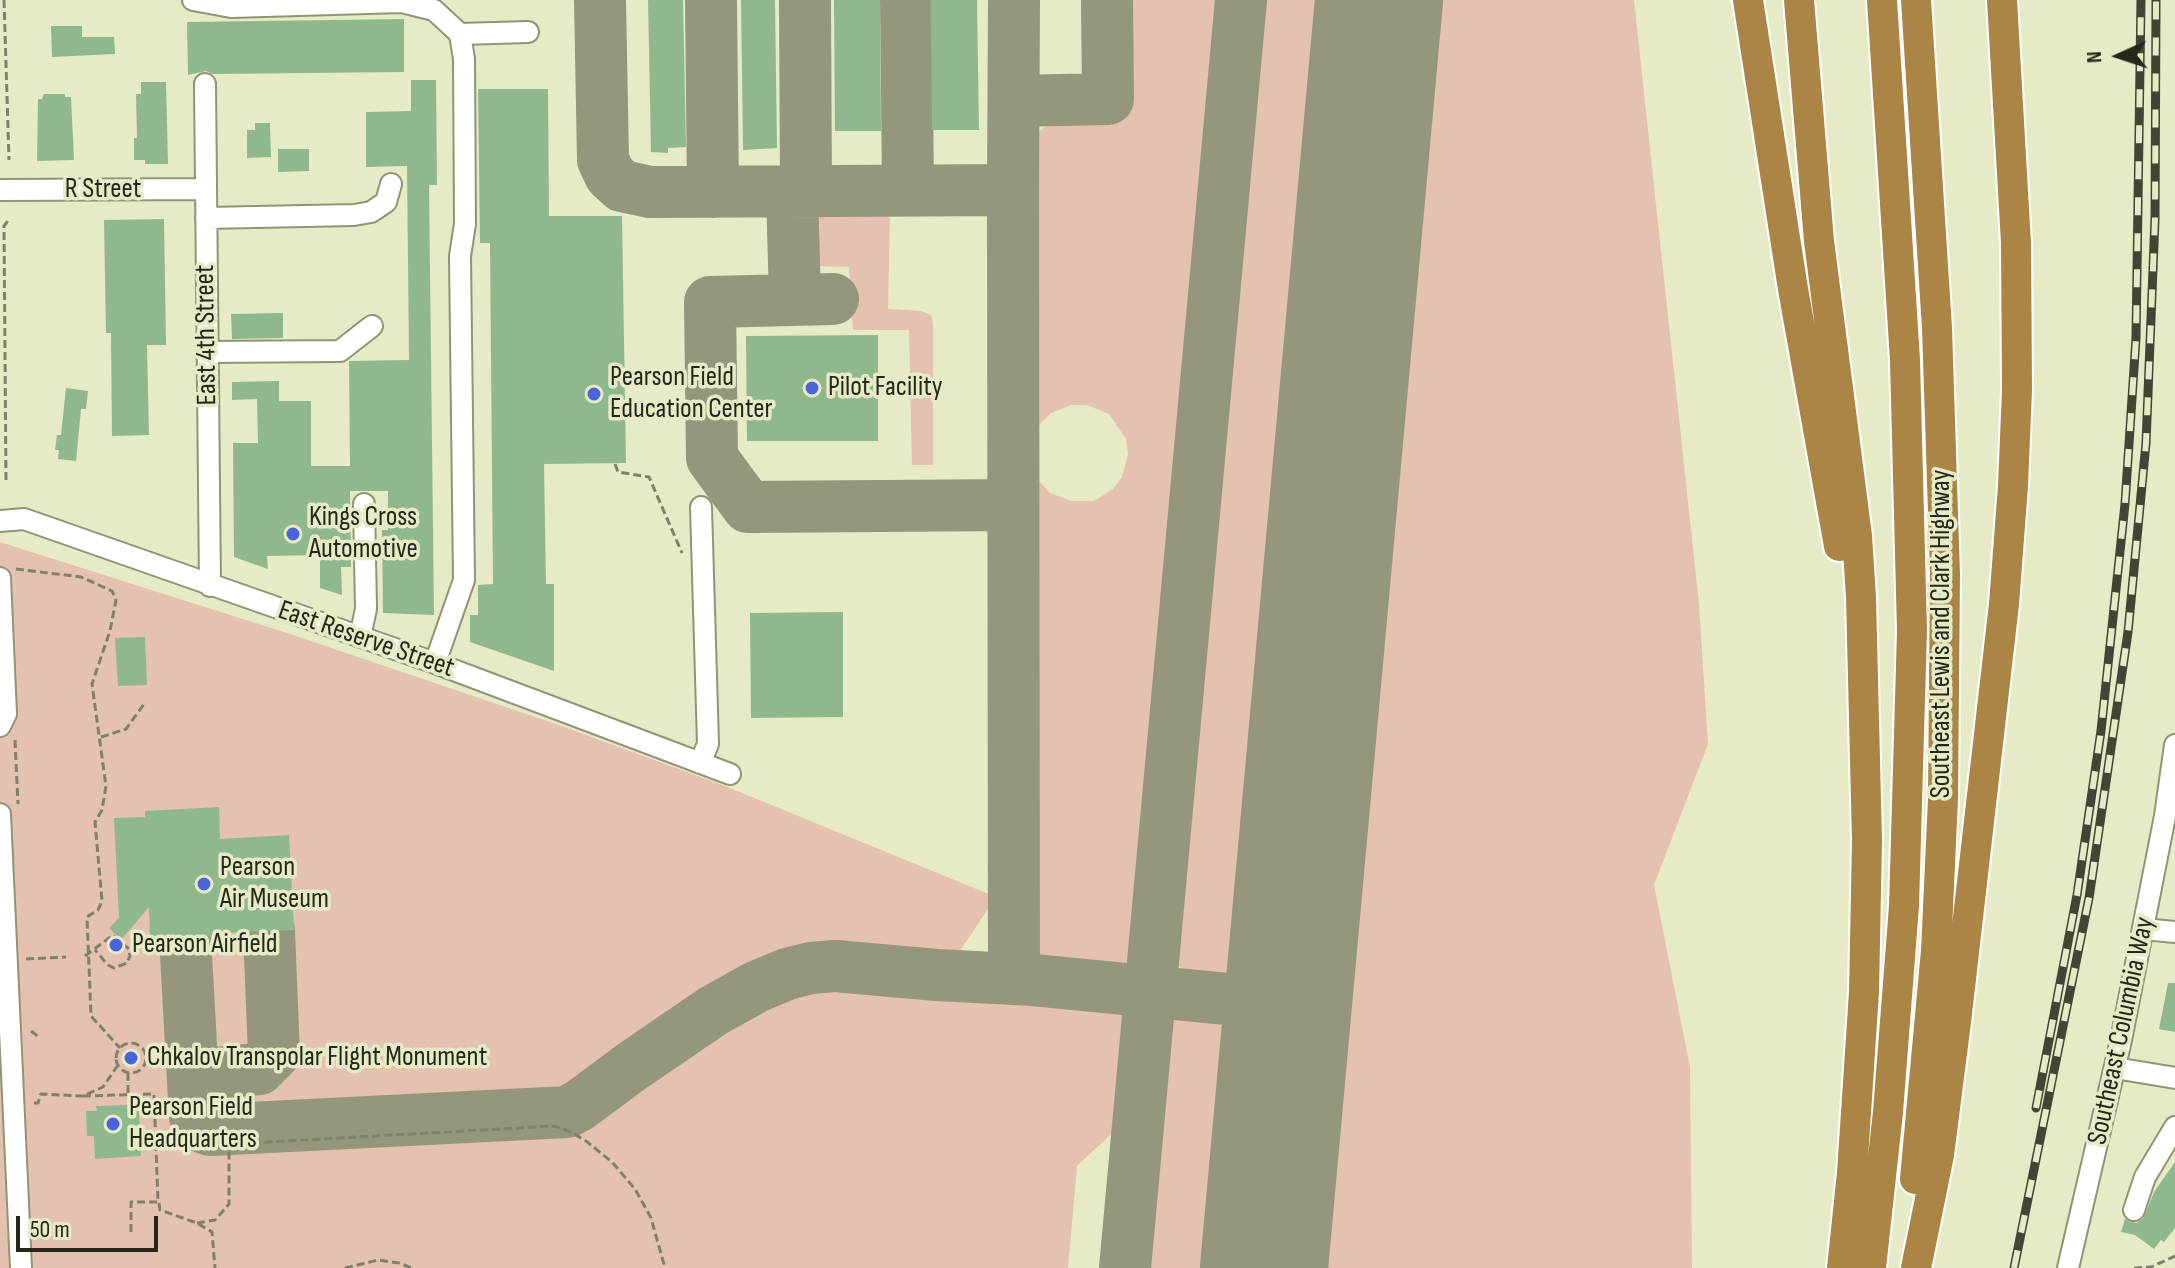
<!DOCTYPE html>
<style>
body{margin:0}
#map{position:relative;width:2175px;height:1268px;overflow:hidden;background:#e7eac6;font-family:"Sofia Sans Condensed",sans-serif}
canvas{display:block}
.north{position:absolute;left:2079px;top:16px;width:80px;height:80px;-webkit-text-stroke:6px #e7eac6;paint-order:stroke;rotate:267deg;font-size:22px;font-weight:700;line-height:32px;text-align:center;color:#262719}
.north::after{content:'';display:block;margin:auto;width:28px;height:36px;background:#262719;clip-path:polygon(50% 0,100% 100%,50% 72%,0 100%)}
.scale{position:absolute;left:16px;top:1216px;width:142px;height:36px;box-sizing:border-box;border:4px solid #262719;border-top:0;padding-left:10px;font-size:24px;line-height:28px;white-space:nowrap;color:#262719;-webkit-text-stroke:6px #e7eac6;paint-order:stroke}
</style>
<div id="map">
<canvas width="2175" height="1268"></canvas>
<div class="north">N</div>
<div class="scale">50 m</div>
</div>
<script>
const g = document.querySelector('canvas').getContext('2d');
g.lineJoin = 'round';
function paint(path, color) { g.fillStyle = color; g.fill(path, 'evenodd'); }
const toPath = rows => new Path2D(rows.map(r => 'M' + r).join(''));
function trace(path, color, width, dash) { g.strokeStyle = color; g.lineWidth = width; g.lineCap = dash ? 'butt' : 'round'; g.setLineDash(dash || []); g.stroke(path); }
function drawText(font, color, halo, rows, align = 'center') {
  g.font = font + ' "Sofia Sans Condensed",sans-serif'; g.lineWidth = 7; g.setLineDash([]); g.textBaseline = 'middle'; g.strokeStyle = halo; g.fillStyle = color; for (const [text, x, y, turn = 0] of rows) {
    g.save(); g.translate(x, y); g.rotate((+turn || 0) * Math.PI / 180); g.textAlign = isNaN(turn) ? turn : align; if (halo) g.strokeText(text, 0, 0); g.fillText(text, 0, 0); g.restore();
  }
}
paint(toPath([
 [1123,0,1227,0,1140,957,1132,971,1117,976,1044,969,1029,961,1025,945,1028,168,1034,140,1039,132,1052,121,1075,115,1123,115],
 [1071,405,1087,405,1109,414,1126,439,1128,454,1122,477,1113,489,1094,501,1071,501,1050,493,1039,481,1033,468,1034,437,1040,424,1051,413],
 [1254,0,1354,0,1267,953,1243,974,1231,980,1208,983,1192,978,1175,963,1169,933],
 [1407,0,1634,0,1699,604,1708,744,1654,885,1690,1067,1692,1268,1290,1268],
 [820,210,890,210,888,309,921,311,931,315,933,324,933,465,912,465,909,330,853,330,849,267,817,266,808,260,805,250,805,223,811,214],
 [0,542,290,634,559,725,725,786,996,897,934,990,1132,1010,1134,1016,1125,1121,1077,1166,1068,1268,0,1268],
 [1202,1007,1215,1009,1228,1019,1242,1034,1257,1058,1238,1268,1138,1268,1161,1035,1176,1015,1189,1008]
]), '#e5c1b0');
trace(toPath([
 [600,0,603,160,610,175,622,186,650,192,1013,190,1014,0],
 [711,0,713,192],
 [805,0,806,191],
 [906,0,908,190],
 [1014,101,1108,99,1107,0],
 [1013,190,1014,979],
 [792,191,795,300],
 [833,299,710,302,712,458,748,507,1013,505],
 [185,937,195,1117,202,1127,210,1130,567,1112,580,1105,631,1067,713,1011,756,987,787,974,811,968,835,966,937,975,1033,980,1288,1005],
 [194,1101,196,1092,207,1078,217,1073,259,1069,274,1054,269,931],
 [1125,1268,1241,0]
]), '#95977c', 52);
trace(toPath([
 [1264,1268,1379,0]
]), '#95977c', 128);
paint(toPath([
 [648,0,683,0,686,147,668,148,668,153,651,152],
 [741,0,775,0,777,148,743,150],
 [834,0,880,0,881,131,835,131],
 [931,0,977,0,979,130,932,130],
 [404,19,404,72,213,74,206,71,188,75,187,22],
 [51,26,82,26,82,37,114,37,115,54,52,57],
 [411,80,436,80,437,185,429,185,434,615,383,613,382,530,388,530,388,491,350,491,351,567,341,567,342,595,320,588,320,555,267,556,268,569,234,557,233,443,258,443,257,399,232,400,232,382,279,381,279,401,311,401,311,466,350,466,349,361,409,360,407,166,366,167,366,112,411,111],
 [141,82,166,82,168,164,145,164,145,160,134,160,134,138,137,138,136,94,141,94],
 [478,89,548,89,549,216,622,216,626,463,544,464,546,584,554,584,554,671,470,642,470,615,478,615,478,585,493,584,490,243,480,243],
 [44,94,65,94,65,97,71,97,74,160,37,161,38,99,42,99],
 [255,123,270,123,271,157,247,158,247,130,255,130],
 [278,149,309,149,309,171,278,172],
 [164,219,166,345,147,345,149,435,112,436,111,333,106,333,104,220],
 [283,313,283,338,232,339,231,314],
 [878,335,878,441,747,441,746,336],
 [66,388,88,391,86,409,81,409,76,461,58,459,59,450,55,450,57,435,61,435],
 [843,612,843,717,751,718,750,613],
 [145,637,147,685,118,686,115,638],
 [219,807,220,839,289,835,294,930,224,933,224,936,150,938,149,907,121,940,109,928,119,918,114,818,145,817,145,811],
 [2168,983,2175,983,2175,1032,2159,1029],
 [128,1105,128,1110,139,1109,141,1156,95,1159,94,1136,87,1136,86,1111,97,1111,96,1106],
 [2175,1162,2175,1228,2164,1242,2161,1240,2154,1249,2135,1235,2121,1232,2125,1219,2136,1223,2143,1219,2154,1192]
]), '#90b88d');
const minor = toPath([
 [193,0,231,7,402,2,434,10,460,34,464,59,465,224,460,256,464,580,435,663],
 [460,34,528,32],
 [205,84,210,586],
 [0,190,206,189],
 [206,218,354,215,371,212,386,202,391,184],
 [208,352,340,351,372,326],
 [0,521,24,519,435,663,730,774],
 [0,578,6,714,0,726],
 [360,637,366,609,364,504],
 [700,763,708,744,701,507],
 [0,814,21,1268],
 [2144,929,2175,932],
 [2115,1068,2175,1078],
 [2134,1210,2145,1177,2175,1127],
 [2068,1268,2121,1040,2165,816,2175,745]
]);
const highway = toPath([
 [1748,0,1793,289,1839,546],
 [1799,0,1819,241,1857,536,1861,597,1867,841,1864,992,1852,1173,1842,1268],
 [1915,1179,1936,951,1943,799,1945,574,1937,328,1916,0],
 [1871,1268,1888,1112,1904,906,1912,631,1905,360,1882,0],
 [1916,1268,1939,1155,1956,1022,2004,604,2013,486,2017,390,2016,243,2002,0]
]);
trace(minor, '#929473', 24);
trace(highway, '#fff', 34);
trace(toPath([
 [4,0,9,160],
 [615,464,618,472,649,477,682,553],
 [6,480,4,226,10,218],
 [16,569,81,577,112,591,116,600,110,631,92,684,106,786,102,810,95,822,102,901,98,910,87,917,91,1016,120,1048],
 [101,737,126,729,144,704],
 [15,740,18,804],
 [85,956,113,935,129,949,130,956,127,963,114,968,108,965,95,950],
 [26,959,66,957],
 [31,1031,40,1038],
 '116 1058a15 15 0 1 1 30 0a15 15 0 1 1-30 0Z',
 [128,1073,128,1093],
 [83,1096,154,1094,158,1202,131,1202,131,1232],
 [34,1103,38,1103,41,1094,83,1096,103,1087,118,1065],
 [159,1203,160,1210,197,1223,212,1232,215,1268],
 [197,1223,215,1220,229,1204,229,1151,233,1144,554,1126,571,1132,586,1141,612,1162,635,1189,651,1218,665,1268],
 [345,1268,378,1260,399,1263,412,1268],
 [2134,1268,2151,1267,2175,1256]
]), '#7f8169', 3, [8, 4]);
trace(minor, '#fff', 20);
trace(highway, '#ab8545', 30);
const rail = toPath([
 [2036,1108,2077,895,2101,731,2125,504,2136,338,2141,0],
 [2014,1268,2089,898,2128,632,2146,443,2155,219,2156,0]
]);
trace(rail, '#434433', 9);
trace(rail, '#e7eac6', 6, [18]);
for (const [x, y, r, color] of [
 [812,388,8,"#4a65da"],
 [594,394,8,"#4a65da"],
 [293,534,8,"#4a65da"],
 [204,884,8,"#4a65da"],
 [116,945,8,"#4a65da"],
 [131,1058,8,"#4a65da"],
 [113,1124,8,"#4a65da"]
]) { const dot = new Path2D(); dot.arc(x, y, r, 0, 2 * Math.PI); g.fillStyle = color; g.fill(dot); trace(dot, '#e7eac6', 3); }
drawText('28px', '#262719', '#e7eac6', [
 ["R Street",103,190],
 ["East 4th Street",207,335,-91],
 ["Southeast Lewis and Clark Highway",1942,634,-90],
 ["East Reserve Street",366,640,19],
 ["Southeast Columbia Way",2122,1031,-78]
]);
drawText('28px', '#262719', '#e7eac6', [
 ["Pearson Field",610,378],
 ["Education Center",610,410],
 ["Pilot Facility",828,388],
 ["Kings Cross",309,518],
 ["Automotive",309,550],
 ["Pearson",220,868],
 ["Air Museum",220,900],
 ["Pearson Airfield",132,945],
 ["Chkalov Transpolar Flight Monument",147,1058],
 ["Pearson Field",129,1108],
 ["Headquarters",129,1140]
], 'left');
</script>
